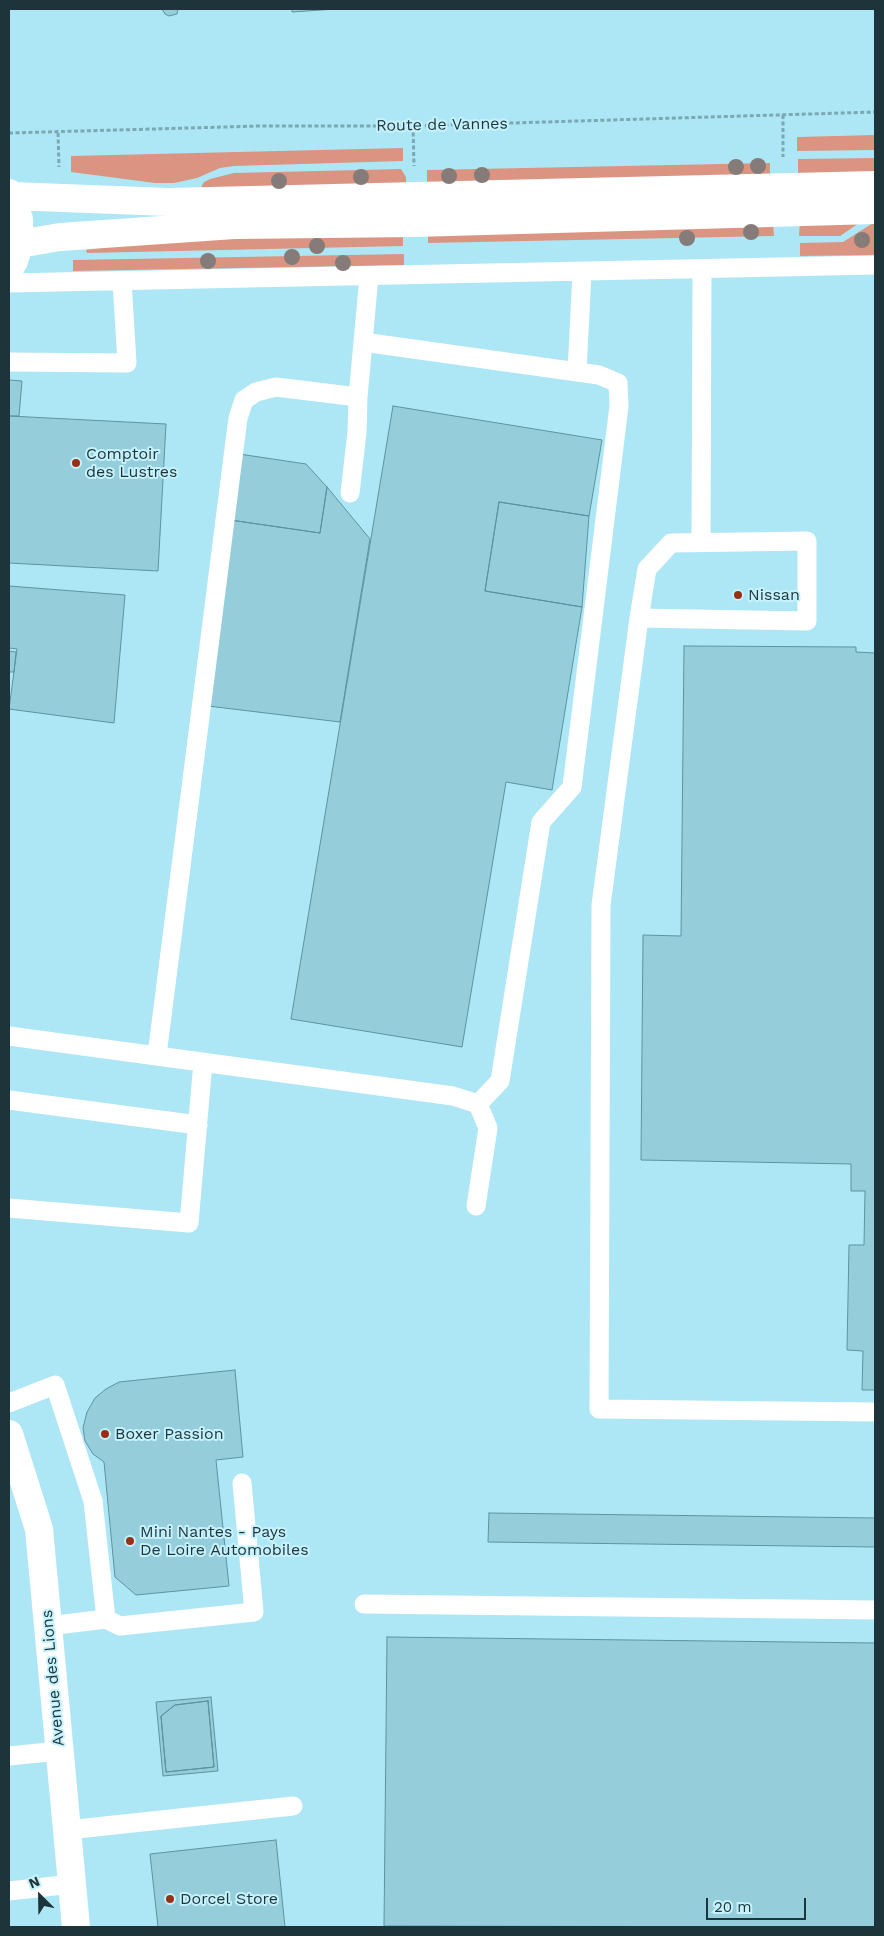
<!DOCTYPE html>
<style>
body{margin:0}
#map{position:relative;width:884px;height:1936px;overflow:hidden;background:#ade7f5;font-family:"Work Sans",sans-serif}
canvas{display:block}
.frame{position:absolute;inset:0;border:10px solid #1d343a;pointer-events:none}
.north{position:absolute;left:15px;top:1871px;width:50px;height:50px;-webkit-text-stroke:4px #c5f2fd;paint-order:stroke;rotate:337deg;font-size:14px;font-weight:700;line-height:20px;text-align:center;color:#1d343a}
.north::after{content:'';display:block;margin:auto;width:18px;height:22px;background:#1d343a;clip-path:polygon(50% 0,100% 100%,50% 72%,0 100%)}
.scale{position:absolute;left:706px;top:1898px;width:100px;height:22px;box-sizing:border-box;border:2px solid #1d343a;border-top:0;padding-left:6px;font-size:15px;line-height:18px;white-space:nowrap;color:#1d343a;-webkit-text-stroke:4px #c5f2fd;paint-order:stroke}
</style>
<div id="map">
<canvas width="884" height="1936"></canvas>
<div class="frame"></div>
<div class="north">N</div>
<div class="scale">20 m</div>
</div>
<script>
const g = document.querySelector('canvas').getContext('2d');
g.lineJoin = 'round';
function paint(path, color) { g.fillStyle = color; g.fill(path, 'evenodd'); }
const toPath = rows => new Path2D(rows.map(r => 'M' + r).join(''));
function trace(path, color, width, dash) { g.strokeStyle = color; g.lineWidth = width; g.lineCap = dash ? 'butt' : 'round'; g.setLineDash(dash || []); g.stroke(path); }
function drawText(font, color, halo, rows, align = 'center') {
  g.font = font + ' "Work Sans",sans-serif'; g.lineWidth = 4; g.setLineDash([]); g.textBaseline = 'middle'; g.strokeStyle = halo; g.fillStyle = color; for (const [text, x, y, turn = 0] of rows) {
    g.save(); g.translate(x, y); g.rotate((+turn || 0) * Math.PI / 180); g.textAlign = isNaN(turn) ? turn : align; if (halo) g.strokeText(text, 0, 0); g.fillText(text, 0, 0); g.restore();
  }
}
paint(toPath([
 [875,135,875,150,797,151,797,137],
 [403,148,403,161,234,166,220,168,197,178,174,183,155,183,71,172,71,156],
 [875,158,875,175,798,177,798,159],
 [770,163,770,177,427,184,427,170],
 [401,169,406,177,406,187,200,189,204,182,210,179,234,173],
 [868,217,840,236,799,236,800,220],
 [773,221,774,236,428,243,428,231],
 [873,223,875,223,875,255,800,256,800,243,843,242],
 [403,232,403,246,87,253,86,250,155,239],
 [404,254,404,265,73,271,73,260]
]), '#dc9482');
const building = toPath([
 [162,9,178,9,177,14,169,16,165,14,162,9],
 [292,9,336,9,292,12,292,9],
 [9,380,22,381,19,416,9,416,9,380],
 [393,406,602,440,589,516,499,502,485,591,582,607,552,790,506,782,462,1047,291,1019,393,406],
 [9,416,166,424,158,571,9,563,9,416],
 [239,454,306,464,327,487,320,533,230,520,239,454],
 [327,487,370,539,340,722,208,706,230,520,320,533,327,487],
 [499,502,589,516,582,607,485,591,499,502],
 [9,586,125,595,114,723,9,709,17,649,9,648,9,586],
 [684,646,856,647,856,652,875,653,875,1390,862,1390,863,1351,847,1350,849,1245,864,1245,865,1191,851,1191,851,1164,641,1160,643,935,681,936,684,646],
 [9,651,16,652,14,672,9,672,9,651],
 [235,1370,243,1457,216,1460,229,1586,136,1595,115,1577,104,1462,93,1454,85,1441,83,1428,87,1412,95,1398,106,1389,119,1382,235,1370],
 [489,1513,875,1518,875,1547,488,1542,489,1513],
 [387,1637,875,1643,875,1927,384,1926,387,1637],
 [211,1697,218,1771,163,1776,156,1702,211,1697],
 [208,1701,214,1767,166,1772,161,1716,175,1705,208,1701],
 [208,1701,214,1767,166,1772,161,1716,175,1705,208,1701],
 [276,1840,285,1927,158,1927,150,1854,276,1840]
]);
paint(building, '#95cddb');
trace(building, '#5c93a0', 1);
trace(toPath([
 [783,115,783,157],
 [413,126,414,166],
 [9,133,260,126,413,126,875,112],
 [58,133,59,167]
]), '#7aa8b3', 3, [4, 2.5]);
trace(toPath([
 [9,283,875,265],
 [363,342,599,375,618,383,619,406,572,787,541,822,500,1081,478,1104],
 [9,362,127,363,122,281],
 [577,372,582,272],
 [350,493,357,432,358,397,369,276],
 [701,542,702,270],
 [639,618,807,621,807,541,671,543,647,569,639,618,601,905,599,1409,875,1412],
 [9,1036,453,1096,478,1104,488,1128,476,1206],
 [157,1055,238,418,244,400,256,392,276,387,358,397],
 [9,1100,198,1125],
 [9,1208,189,1223,203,1062],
 [9,1403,55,1385,93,1501,106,1619],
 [364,1604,875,1610],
 [48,1626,106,1619,120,1626,254,1612,242,1483],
 [9,1756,59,1751],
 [67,1830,293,1806],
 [9,1891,72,1884]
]), '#fff', 19);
trace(toPath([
 [9,1434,39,1529,76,1927]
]), '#fff', 28);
trace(toPath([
 [9,193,19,219,19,244,14,261,9,269],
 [11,196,168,202,875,185],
 [19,244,60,237,234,225,414,223,875,210]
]), '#fff', 28);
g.fillStyle = '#857b78';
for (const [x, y] of [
 [758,166],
 [736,167],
 [482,175],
 [449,176],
 [361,177],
 [279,181],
 [751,232],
 [687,238],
 [862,240],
 [317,246],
 [292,257],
 [208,261],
 [343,263]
]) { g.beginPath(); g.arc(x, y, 8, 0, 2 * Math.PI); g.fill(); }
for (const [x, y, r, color] of [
 [76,463,5,"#993016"],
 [738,595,5,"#993016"],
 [105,1434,5,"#993016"],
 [130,1541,5,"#993016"],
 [170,1899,5,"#993016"]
]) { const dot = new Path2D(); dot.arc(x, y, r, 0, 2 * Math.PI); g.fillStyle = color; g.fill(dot); trace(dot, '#c5f2fd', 2); }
drawText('16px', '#1d343a', '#c5f2fd', [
 ["Route de Vannes",442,125,-1],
 ["Avenue des Lions",53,1678,-95]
]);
drawText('16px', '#1d343a', '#c5f2fd', [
 ["Comptoir",86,454],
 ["des Lustres",86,472],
 ["Nissan",748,595],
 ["Boxer Passion",115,1434],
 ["Mini Nantes - Pays",140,1532],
 ["De Loire Automobiles",140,1550],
 ["Dorcel Store",180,1899]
], 'left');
</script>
